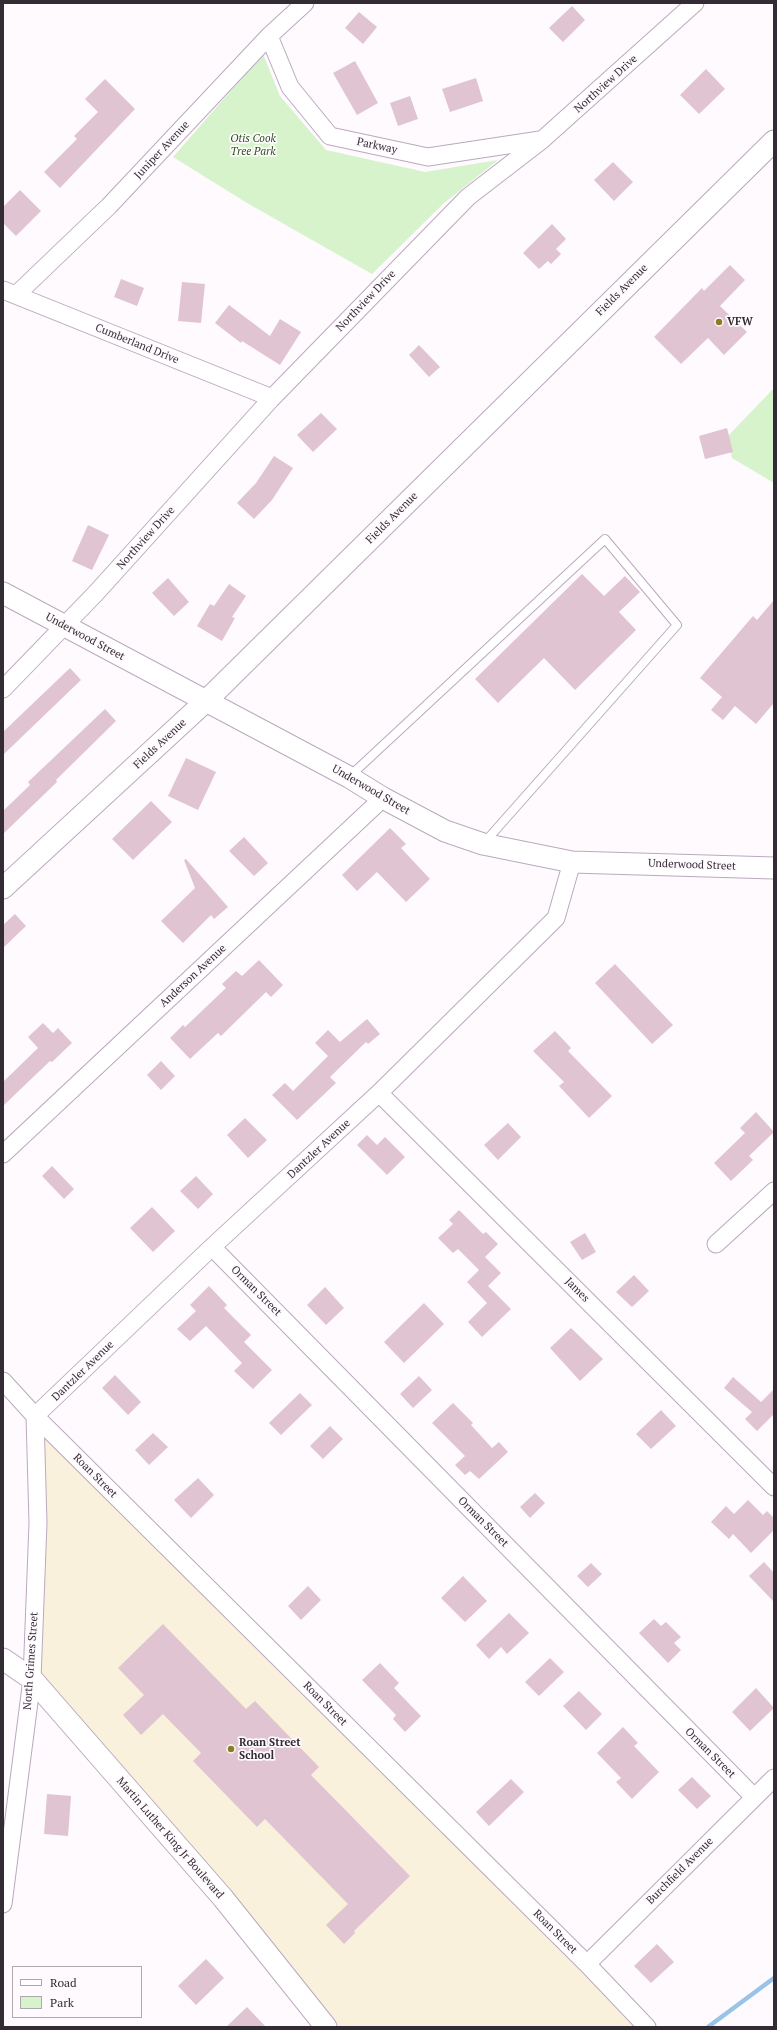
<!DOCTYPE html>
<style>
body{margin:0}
#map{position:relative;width:777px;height:2030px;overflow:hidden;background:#fefafe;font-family:"PT Serif",serif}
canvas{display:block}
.frame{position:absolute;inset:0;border:4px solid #342c35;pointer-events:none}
.legend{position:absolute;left:12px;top:1966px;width:130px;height:52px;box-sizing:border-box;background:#fefafe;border:1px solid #ada8ae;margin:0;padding:5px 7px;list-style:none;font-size:12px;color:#342c35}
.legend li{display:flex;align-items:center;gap:8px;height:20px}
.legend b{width:20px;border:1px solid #ada8ae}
</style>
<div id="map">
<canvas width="777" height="2030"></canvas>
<div class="frame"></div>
<ul class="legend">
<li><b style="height:5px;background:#fff"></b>Road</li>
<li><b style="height:11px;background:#d7f3cc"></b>Park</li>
</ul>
</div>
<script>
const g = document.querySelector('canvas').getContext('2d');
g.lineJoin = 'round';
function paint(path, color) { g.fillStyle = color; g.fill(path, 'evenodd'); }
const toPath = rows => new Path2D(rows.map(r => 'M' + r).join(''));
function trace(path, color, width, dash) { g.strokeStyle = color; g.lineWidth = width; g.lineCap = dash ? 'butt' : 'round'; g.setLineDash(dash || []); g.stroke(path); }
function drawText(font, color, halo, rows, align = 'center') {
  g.font = font + ' "PT Serif",serif'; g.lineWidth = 3.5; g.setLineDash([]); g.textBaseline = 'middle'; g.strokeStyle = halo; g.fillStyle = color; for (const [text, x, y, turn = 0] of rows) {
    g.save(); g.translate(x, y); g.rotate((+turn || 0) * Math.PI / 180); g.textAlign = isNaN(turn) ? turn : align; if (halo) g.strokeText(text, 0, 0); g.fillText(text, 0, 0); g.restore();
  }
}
paint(toPath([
 [35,1416,646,2027,326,2027,32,1679]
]), '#f9f1db');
paint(toPath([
 [263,54,280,96,326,150,425,172,498,160,443,204,372,274,247,203,173,157],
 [774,388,774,483,732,458,727,437]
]), '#d7f3cc');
trace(toPath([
 [708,2027,774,1978]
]), '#99c3e7', 4.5);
paint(toPath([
 [572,6,585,20,563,42,549,28],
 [359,12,377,27,363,44,345,28],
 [355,61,378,103,357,115,333,73],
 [706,69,725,89,699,114,680,95],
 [476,78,483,101,450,112,442,89],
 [105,79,135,109,60,188,44,172,77,139,74,136,98,112,85,99],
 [410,96,418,119,398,126,390,103],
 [613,162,633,182,614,201,594,180],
 [20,190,41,211,16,236,3,223,3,207],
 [552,224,566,239,556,249,561,254,551,264,548,261,539,269,523,253],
 [730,265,745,280,720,306,747,332,724,355,708,338,681,364,654,337,702,288,704,291],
 [121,279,144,288,137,306,114,297],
 [182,282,205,284,201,323,178,321],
 [229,305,270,336,280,319,301,332,280,365,242,341,241,343,215,323],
 [419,345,440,367,429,377,409,355],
 [321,413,337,429,313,452,297,435],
 [727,428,733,452,705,459,699,436],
 [274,456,293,468,272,500,254,519,237,503,256,483],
 [88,525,109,535,92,570,72,561],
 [582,574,604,596,625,576,640,592,619,612,636,630,575,690,544,658,498,703,475,679],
 [168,578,189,602,174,616,152,593],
 [229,584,246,596,232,617,235,618,222,641,197,626,210,604,214,606],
 [774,600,774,703,756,724,735,706,723,720,711,710,722,697,700,678,753,616,757,620],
 [70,668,81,680,3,755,3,732],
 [105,709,116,721,56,780,57,782,3,834,3,811,30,785,28,782],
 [186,758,216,772,198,810,168,796],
 [151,801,172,822,133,860,112,839],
 [390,828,406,844,401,848,430,879,406,902,377,872,357,891,342,875],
 [244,837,268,863,254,876,229,851],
 [186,859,228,907,214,919,211,915,183,943,161,921,195,888,184,860],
 [15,914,26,926,3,948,3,925],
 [259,960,283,985,271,997,266,992,221,1036,218,1033,190,1059,170,1038,183,1025,185,1027,226,988,222,984,236,971,242,976],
 [615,964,673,1025,652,1044,595,983],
 [367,1019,380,1034,368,1044,366,1042,330,1077,336,1083,297,1120,272,1095,285,1083,293,1091,328,1056,315,1043,328,1030,340,1042],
 [43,1023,53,1033,58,1028,72,1043,52,1062,50,1061,3,1106,3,1082,38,1048,28,1037],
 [555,1031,571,1048,568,1051,612,1096,589,1118,559,1086,564,1082,533,1051],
 [161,1061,175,1076,161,1090,147,1075],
 [756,1112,774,1132,749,1156,753,1160,731,1181,714,1163,745,1133,740,1128],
 [245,1118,267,1140,248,1158,227,1135],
 [508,1123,521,1137,498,1160,484,1145],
 [367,1135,377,1145,385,1137,405,1157,387,1175,357,1145],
 [52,1166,74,1189,64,1199,42,1176],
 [196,1176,213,1194,198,1209,180,1191],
 [152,1207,175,1231,153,1252,130,1228],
 [459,1210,483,1234,486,1232,498,1244,485,1257,501,1273,488,1286,511,1309,482,1337,468,1322,487,1303,467,1282,479,1270,458,1249,453,1253,438,1238,453,1224,449,1220],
 [585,1233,596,1252,582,1260,570,1242],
 [634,1275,649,1291,632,1307,616,1292],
 [209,1286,227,1305,224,1308,251,1335,244,1342,272,1370,253,1389,234,1371,242,1363,206,1326,190,1341,177,1329,196,1311,190,1305],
 [325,1287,344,1308,326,1325,307,1305],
 [424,1303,444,1324,404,1363,384,1342],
 [571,1328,603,1359,580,1381,550,1348],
 [115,1375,141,1402,128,1415,102,1388],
 [419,1376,432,1390,413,1408,400,1394],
 [733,1377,761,1402,774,1389,774,1414,757,1431,745,1419,752,1412,724,1388],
 [300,1393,312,1405,281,1435,269,1423],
 [453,1403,473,1423,471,1425,492,1448,499,1442,508,1452,479,1479,470,1471,465,1475,455,1465,465,1456,432,1423],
 [661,1410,676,1426,651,1449,636,1434],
 [330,1426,343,1439,323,1459,310,1446],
 [153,1433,168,1447,149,1465,135,1450],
 [198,1478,214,1495,191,1518,174,1500],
 [535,1493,545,1503,530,1518,520,1507],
 [748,1500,763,1515,767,1511,774,1518,774,1530,751,1553,733,1534,729,1539,711,1522,726,1506,734,1514],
 [764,1562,774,1573,774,1602,749,1576],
 [591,1563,602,1574,588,1587,577,1576],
 [463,1576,487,1601,465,1622,441,1598],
 [308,1586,321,1600,301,1620,288,1606],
 [509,1613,529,1633,507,1654,501,1647,489,1659,476,1645],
 [654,1619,661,1626,666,1622,681,1637,674,1643,681,1650,668,1663,639,1633],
 [163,1624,246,1709,255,1701,319,1767,311,1775,410,1876,354,1931,355,1933,344,1944,326,1925,348,1904,265,1819,257,1827,193,1761,201,1753,163,1714,141,1735,123,1715,144,1695,118,1668],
 [550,1658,564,1672,539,1696,525,1682],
 [380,1663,399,1683,394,1688,421,1716,405,1732,393,1719,396,1715,362,1680],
 [756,1688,774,1708,750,1731,732,1712],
 [579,1691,602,1714,586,1730,563,1706],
 [623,1727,638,1743,634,1746,659,1772,632,1799,616,1782,621,1778,597,1753],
 [692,1777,711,1796,697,1809,678,1790],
 [511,1779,524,1792,489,1826,476,1812],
 [47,1794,71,1796,68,1836,44,1834],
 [657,1944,674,1962,651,1983,634,1966],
 [206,1959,224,1978,196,2005,178,1986],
 [247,2007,266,2027,226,2027]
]), '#e0c4d2');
const service = toPath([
 [350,776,605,539,677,625,484,843]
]);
const minor = toPath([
 [269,36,290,87,330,136,428,157,540,140],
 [3,290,272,398],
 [16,295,109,206,269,36,305,3],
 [3,689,96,593,272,398,468,197,542,140,695,3],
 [379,1093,774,1487],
 [3,1154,383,798],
 [716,1244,774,1191],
 [212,1247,754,1797],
 [3,1381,35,1416,587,1964,647,2027],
 [3,1904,32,1679,38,1523,35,1416,212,1247,379,1093,556,918,572,862],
 [587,1964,774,1778]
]);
const tertiary = toPath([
 [3,593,349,777,383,798,445,831,483,844,572,862,774,868],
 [3,888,206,701,774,141],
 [3,1659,32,1679,223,1898,326,2027]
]);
trace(service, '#bba9bf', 10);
trace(minor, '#bba9bf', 19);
trace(tertiary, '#bba9bf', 23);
trace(service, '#fff', 8);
trace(minor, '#fff', 17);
trace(tertiary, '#fff', 21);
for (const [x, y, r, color] of [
 [719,322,4,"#8a7d23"],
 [231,1749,4,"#8a7d23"]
]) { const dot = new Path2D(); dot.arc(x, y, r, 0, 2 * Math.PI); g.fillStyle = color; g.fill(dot); trace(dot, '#fefafe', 1.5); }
drawText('11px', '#342c35', '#fefafe', [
 ["Northview Drive",606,84,-42],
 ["Parkway",377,146,12],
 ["Juniper Avenue",162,150,-47],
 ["Fields Avenue",622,290,-45],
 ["Northview Drive",366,301,-46],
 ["Cumberland Drive",137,344,22],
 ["Fields Avenue",392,518,-45],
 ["Northview Drive",146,538,-48],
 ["Underwood Street",85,637,28],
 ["Fields Avenue",160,744,-43],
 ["Underwood Street",371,790,30],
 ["Underwood Street",692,865,2],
 ["Anderson Avenue",193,976,-43],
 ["Dantzler Avenue",319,1149,-43],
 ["James",577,1290,45],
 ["Orman Street",256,1291,45],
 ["Dantzler Avenue",83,1371,-44],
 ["Roan Street",95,1476,45],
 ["Orman Street",483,1522,45],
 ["North Grimes Street",31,1661,-86],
 ["Roan Street",325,1704,45],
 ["Orman Street",710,1753,45],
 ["Martin Luther King Jr Boulevard",170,1838,49],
 ["Burchfield Avenue",680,1871,-45],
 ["Roan Street",555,1932,45]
]);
drawText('italic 11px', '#2b541a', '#fefafe', [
 ["Otis Cook",253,139],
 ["Tree Park",253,152]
]);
drawText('bold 11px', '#342c35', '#fefafe', [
 ["VFW",727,322],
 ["Roan Street",239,1743],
 ["School",239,1756]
], 'left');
</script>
